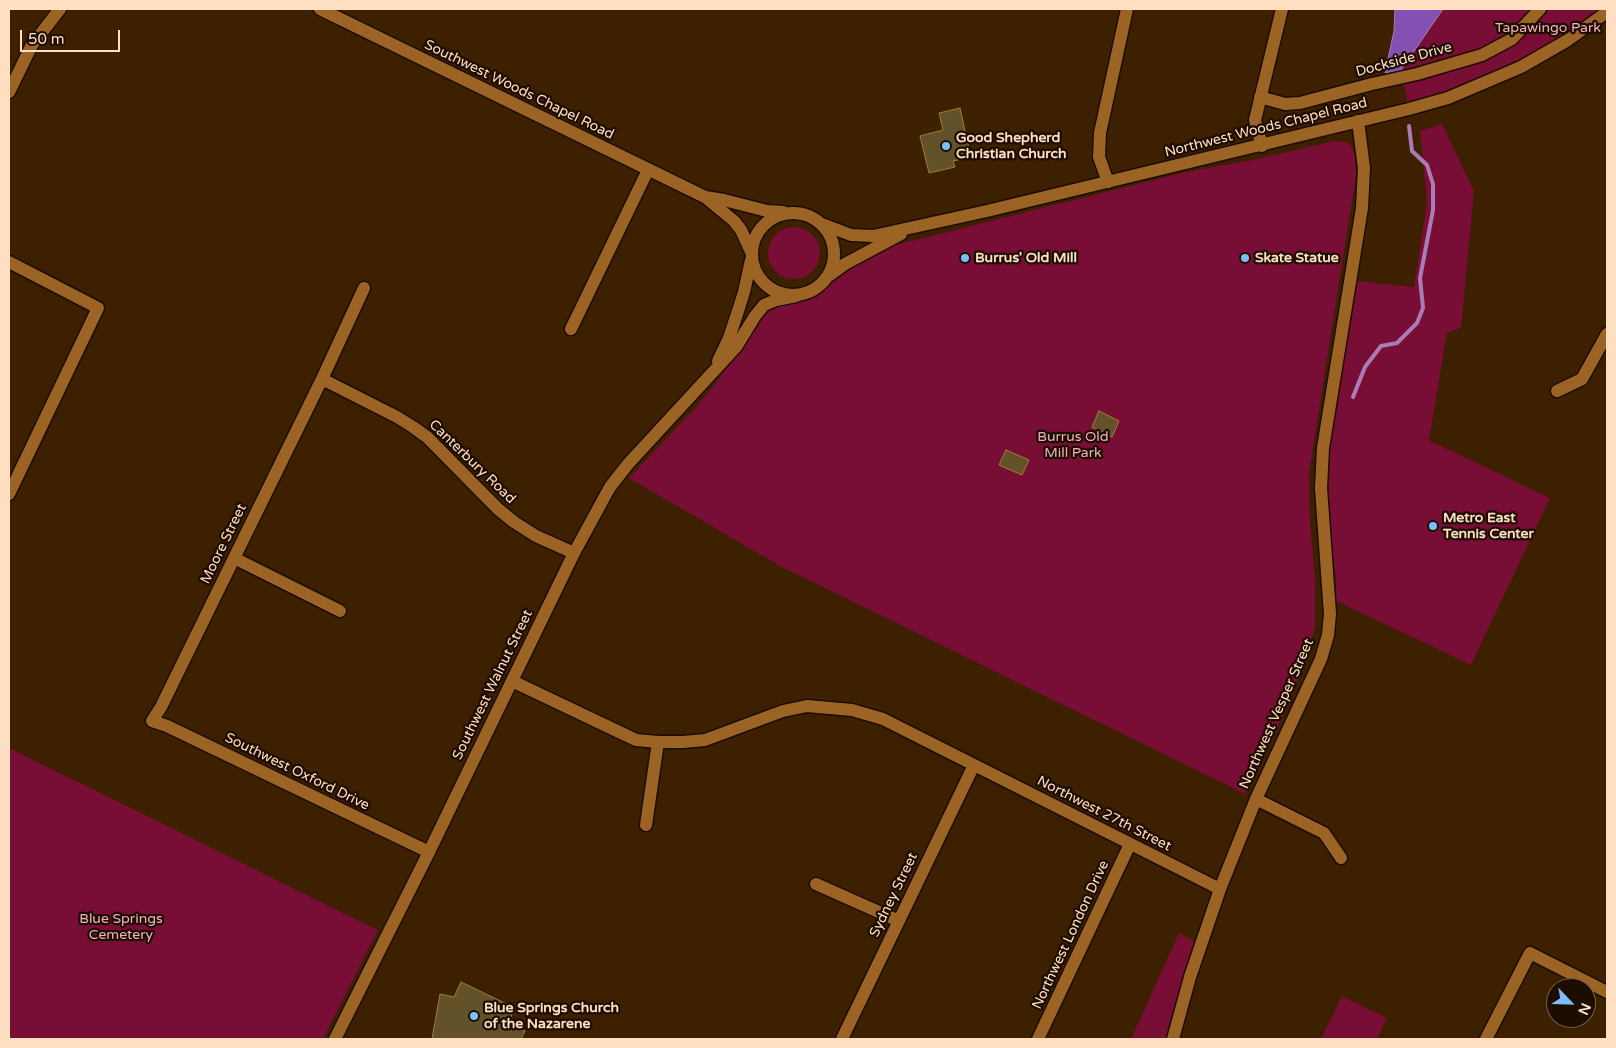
<!DOCTYPE html>
<style>
body{margin:0}
#map{position:relative;width:1616px;height:1048px;overflow:hidden;background:#3c2000;font-family:"Varela Round",sans-serif}
canvas{display:block}
.frame{position:absolute;inset:0;border:10px solid #ffdfc1;pointer-events:none}
.north{position:absolute;left:1546px;top:978px;width:50px;height:50px;box-sizing:border-box;background:#1d0c00;border:1px solid #77604d;border-radius:50%;rotate:114deg;font-size:14px;font-weight:700;line-height:20px;text-align:center;color:#ffdfc1}
.north::after{content:'';display:block;margin:auto;width:18px;height:22px;background:#7bbef9;clip-path:polygon(50% 0,100% 100%,50% 72%,0 100%)}
.scale{position:absolute;left:20px;top:30px;width:100px;height:22px;box-sizing:border-box;border:2px solid #ffdfc1;border-top:0;padding-left:6px;font-size:15px;line-height:18px;white-space:nowrap;color:#ffdfc1;-webkit-text-stroke:4px #1d0c00;paint-order:stroke}
</style>
<div id="map">
<canvas width="1616" height="1048"></canvas>
<div class="frame"></div>
<div class="north">N</div>
<div class="scale">50 m</div>
</div>
<script>
const g = document.querySelector('canvas').getContext('2d');
g.lineJoin = 'round';
function paint(path, color) { g.fillStyle = color; g.fill(path, 'evenodd'); }
const toPath = rows => new Path2D(rows.map(r => 'M' + r).join(''));
function trace(path, color, width, dash) { g.strokeStyle = color; g.lineWidth = width; g.lineCap = dash ? 'butt' : 'round'; g.setLineDash(dash || []); g.stroke(path); }
function drawText(font, color, halo, rows, align = 'center') {
  g.font = font + ' "Varela Round",sans-serif'; g.lineWidth = 4.5; g.setLineDash([]); g.textBaseline = 'middle'; g.strokeStyle = halo; g.fillStyle = color; for (const [text, x, y, turn = 0] of rows) {
    g.save(); g.translate(x, y); g.rotate((+turn || 0) * Math.PI / 180); g.textAlign = isNaN(turn) ? turn : align; if (halo) g.strokeText(text, 0, 0); g.fillText(text, 0, 0); g.restore();
  }
}
paint(toPath([
 [1443,9,1607,9,1568,40,1409,109,1401,70],
 [1442,124,1474,191,1461,328,1447,333,1429,440,1550,498,1471,665,1336,601,1336,578,1331,549,1328,502,1328,450,1357,281,1414,287,1427,203,1420,131],
 [1334,141,1346,142,1351,146,1355,154,1356,175,1309,473,1310,523,1315,578,1315,627,1307,657,1299,677,1277,729,1245,794,780,566,629,478,697,406,719,379,762,315,774,308,795,302,820,291,843,271,879,250,895,245,1186,172,1257,159],
 '768 253a26 26 0 1 1 52 0a26 26 0 1 1-52 0Z',
 [9,748,378,930,323,1039,9,1039],
 [1179,933,1194,941,1165,1039,1131,1039],
 [1342,996,1387,1018,1377,1039,1321,1039]
]), '#780d35');
const water = toPath([
 [1395,9,1443,9,1401,70,1385,73,1394,31,1395,9]
]);
paint(water, '#8451b3');
trace(water, '#a97cb7', 1);
trace(toPath([
 [1353,397,1365,367,1381,346,1397,343,1417,323,1423,308,1420,278,1433,210,1433,184,1427,165,1412,151,1409,126]
]), '#a97cb7', 4);
const building = toPath([
 [960,108,971,157,953,161,955,167,929,173,920,136,943,130,939,113,960,108],
 [1099,411,1119,421,1112,437,1092,427,1099,411],
 [1006,450,1029,460,1022,475,999,465,1006,450],
 [461,982,515,1008,508,1023,525,1031,521,1039,432,1039,440,994,454,997,461,982]
]);
paint(building, '#625129');
trace(building, '#a07f2e', 1);
const minor = toPath([
 [9,92,32,45,60,9],
 [1260,97,1285,104,1300,103,1372,84,1417,74,1482,55,1512,39,1540,9],
 [1262,146,1255,120,1282,9],
 [1108,182,1099,157,1100,133,1127,9],
 [9,262,98,308,9,494],
 [364,288,322,379,161,707,152,721,167,726,429,852],
 [571,329,648,170],
 [322,379,397,417,413,427,427,437,498,509,514,522,536,536,574,553],
 [1557,391,1582,379,1607,334],
 [234,558,340,611],
 [512,681,636,740,658,742,683,742,705,740,783,711,807,706,852,710,883,719,1220,889],
 [1256,799,1324,833,1341,858],
 [646,825,658,742],
 [816,884,899,921],
 [842,1039,974,765],
 [1038,1039,1130,844],
 [1173,1039,1190,977,1220,889,1256,799,1321,659,1328,635,1330,614,1321,488,1323,448,1362,208,1364,168,1358,121],
 [1486,1039,1530,953,1607,992]
]);
const tertiary = toPath([
 [718,361,729,338,738,311,744,292,751,260],
 [335,1039,429,852,574,553,610,487,628,464,736,347,755,316,764,305,776,300,796,296]
]);
const secondary = toPath([
 [320,9,705,197,734,221,741,230,752,254],
 [705,197,724,200,767,211,783,212],
 '752 254a41 41 0 1 1 82 0a41 41 0 1 1-82 0Z',
 [822,224,851,235,873,236,987,211,1409,109,1448,98,1521,67,1568,40,1607,12],
 [830,275,845,264,901,234]
]);
trace(minor, '#1d0c00', 15);
trace(tertiary, '#1d0c00', 15);
trace(secondary, '#1d0c00', 15);
trace(minor, '#9c6424', 12);
trace(tertiary, '#9c6424', 12);
trace(secondary, '#9c6424', 12);
for (const [x, y, r, color] of [
 [946,146,5,"#7bbef9"],
 [965,258,5,"#7bbef9"],
 [1245,258,5,"#7bbef9"],
 [1433,526,5,"#7bbef9"],
 [474,1016,5,"#7bbef9"]
]) { const dot = new Path2D(); dot.arc(x, y, r, 0, 2 * Math.PI); g.fillStyle = color; g.fill(dot); trace(dot, '#1d0c00', 2); }
drawText('14px', '#f1b3bf', '#1d0c00', [
 ["Tapawingo Park",1548,28],
 ["Burrus Old",1073,437],
 ["Mill Park",1073,453],
 ["Blue Springs",121,919],
 ["Cemetery",121,935]
]);
drawText('14px', '#ffdfc1', '#1d0c00', [
 ["Dockside Drive",1404,60,-15],
 ["Southwest Woods Chapel Road",519,90,26],
 ["Northwest Woods Chapel Road",1266,128,-14],
 ["Canterbury Road",472,462,44],
 ["Moore Street",224,544,-64],
 ["Southwest Walnut Street",493,685,-64],
 ["Northwest Vesper Street",1277,714,-66],
 ["Southwest Oxford Drive",297,772,26],
 ["Northwest 27th Street",1104,814,27],
 ["Sydney Street",894,895,-64],
 ["Northwest London Drive",1071,935,-65]
]);
drawText('bold 14px', '#ffdfc1', '#1d0c00', [
 ["Good Shepherd",956,138],
 ["Christian Church",956,154],
 ["Burrus' Old Mill",975,258],
 ["Skate Statue",1255,258],
 ["Metro East",1443,518],
 ["Tennis Center",1443,534],
 ["Blue Springs Church",484,1008],
 ["of the Nazarene",484,1024]
], 'left');
</script>
